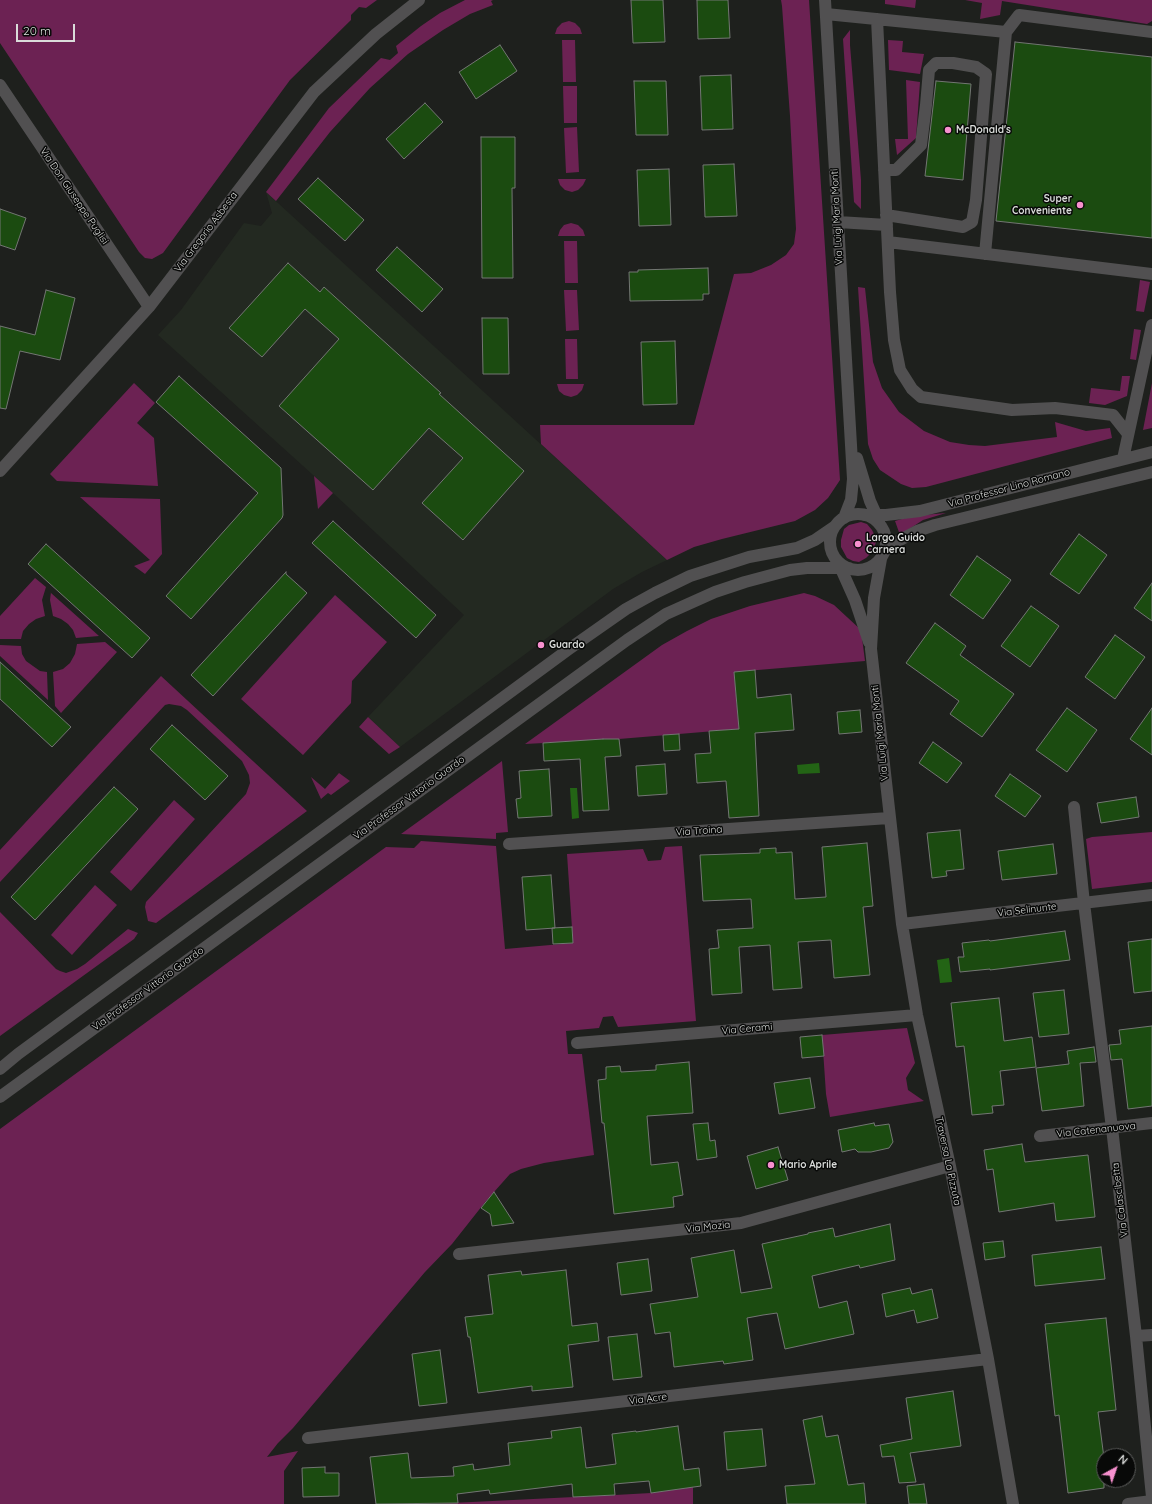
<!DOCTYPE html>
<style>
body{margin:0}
#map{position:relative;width:1152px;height:1504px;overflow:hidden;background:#1e201d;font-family:Quicksand,sans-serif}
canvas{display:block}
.north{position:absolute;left:1096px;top:1448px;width:40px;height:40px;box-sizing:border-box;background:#080908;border:1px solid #5c5d5c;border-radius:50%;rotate:40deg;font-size:11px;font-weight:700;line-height:16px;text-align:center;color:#dadcda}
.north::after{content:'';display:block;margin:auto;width:14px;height:18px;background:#f790ce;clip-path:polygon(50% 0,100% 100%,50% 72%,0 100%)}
.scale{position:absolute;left:16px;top:24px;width:59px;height:18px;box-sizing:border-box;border:2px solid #dadcda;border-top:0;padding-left:5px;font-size:12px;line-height:14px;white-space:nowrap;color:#dadcda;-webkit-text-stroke:3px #080908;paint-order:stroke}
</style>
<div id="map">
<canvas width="1152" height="1504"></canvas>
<div class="north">N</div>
<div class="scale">20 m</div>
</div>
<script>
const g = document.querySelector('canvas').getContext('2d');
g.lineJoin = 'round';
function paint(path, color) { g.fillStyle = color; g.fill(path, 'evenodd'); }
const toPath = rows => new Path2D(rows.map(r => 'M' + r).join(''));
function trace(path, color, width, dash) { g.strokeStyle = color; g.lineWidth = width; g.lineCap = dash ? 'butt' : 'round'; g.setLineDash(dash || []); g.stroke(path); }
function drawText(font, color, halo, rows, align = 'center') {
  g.font = font + ' Quicksand,sans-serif'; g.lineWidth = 3; g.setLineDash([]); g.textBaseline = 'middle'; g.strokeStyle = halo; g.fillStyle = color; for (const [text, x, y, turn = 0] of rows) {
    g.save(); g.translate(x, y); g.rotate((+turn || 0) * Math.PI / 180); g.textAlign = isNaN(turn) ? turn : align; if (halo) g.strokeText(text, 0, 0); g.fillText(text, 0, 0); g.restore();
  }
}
paint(toPath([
 [266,192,667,560,642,572,613,589,400,747,368,717,464,615,333,493,158,335,181,310,244,223,261,226,272,213]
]), '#232921');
paint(toPath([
 [0,0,377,0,366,8,359,7,351,15,351,20,290,80,163,253,152,259,145,258,139,252,0,43],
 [465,0,493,0,491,1,493,5,470,14,443,30,408,54,370,88,330,132,276,201,266,192,329,108,381,58,390,60,398,53,396,46,421,26,440,13],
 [781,0,809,0,840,480,828,498,815,510,795,521,722,539,694,547,667,560,541,444,540,425,694,425,734,274,751,273,771,265,786,255,794,244,796,229,790,116,782,6],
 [885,0,916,0,915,8,885,4],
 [965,0,1152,0,1152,21,1147,24,1002,1,1000,15,980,19,982,3],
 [569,21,575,23,580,28,582,34,555,34,557,28,562,23],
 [850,30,850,45,861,180,861,209,854,202,843,39],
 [562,40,575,40,576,82,563,82],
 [888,40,903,41,902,52,924,54,920,74,889,70],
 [906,80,920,82,916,138,897,155,895,139,908,139],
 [563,86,577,86,577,123,564,123],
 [577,127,579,172,566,173,564,128],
 [558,179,586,179,583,185,578,190,572,192,565,190,560,185],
 [571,223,578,225,583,230,585,236,558,236,560,230,564,225],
 [564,241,577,241,578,283,565,283],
 [1140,280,1150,282,1144,312,1136,311],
 [858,287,865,288,873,362,882,388,899,412,924,431,950,442,969,445,985,446,1057,437,1055,422,1086,431,1110,428,1112,438,926,487,912,488,901,484,880,470,873,459,868,444],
 [564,290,577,290,579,330,566,331],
 [1134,329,1141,330,1136,360,1130,359],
 [565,339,577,339,578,379,566,379],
 [1122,376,1130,376,1127,396,1105,405,1089,403,1091,388,1120,391],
 [134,383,155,403,137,423,154,438,158,486,57,481,50,474],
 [1152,383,1152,428,1143,430],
 [557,384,584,384,582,390,577,395,571,397,564,395,559,391],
 [314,476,333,493,318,509],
 [80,497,160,499,162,554,145,574,134,566,150,560],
 [946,513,923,520,900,535,895,521,912,516],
 [861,522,867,524,872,530,875,536,876,542,874,548,871,553,866,558,859,562,853,561,847,558,841,547,841,540,844,529,849,525],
 [35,578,46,587,42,600,45,616,36,619,29,624,23,631,21,639,0,639,0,616],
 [51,592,51,593,99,636,76,638,73,630,68,624,61,619,53,616,50,600],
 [804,593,815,596,834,605,861,630,865,661,734,672,739,729,619,739,525,744,662,645,687,631,711,619,750,606],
 [335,595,387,642,352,681,351,703,303,755,241,699],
 [105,642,117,652,61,713,55,706,53,672,63,669,70,663,75,654,77,644],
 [0,645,21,646,22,654,26,661,40,671,47,672,48,700,0,656],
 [161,676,307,811,156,923,148,921,145,907,146,902,246,794,250,783,249,775,242,761,187,710,181,706,169,704,165,705,0,882,0,850],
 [368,717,400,747,389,754,359,727],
 [502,761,508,832,496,833,496,839,401,834],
 [339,773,350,781,331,795,328,793,321,799,311,777,325,789],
 [174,800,195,819,131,891,110,872],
 [1152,832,1152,882,1092,889,1086,839,1092,837],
 [421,841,496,846,505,949,573,943,567,854,643,849,648,861,661,860,665,847,682,846,696,1021,618,1027,613,1016,603,1017,599,1028,566,1031,568,1054,582,1054,594,1155,544,1163,521,1169,510,1174,486,1201,452,1244,425,1272,293,1428,278,1443,267,1457,298,1451,284,1471,284,1504,0,1504,0,1129,386,847,414,848],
 [95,885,117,905,72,955,51,935],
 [0,912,56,969,60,971,66,973,77,969,85,964,128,929,138,933,134,939,0,1036],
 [907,1028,915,1063,906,1078,908,1090,924,1101,830,1117,826,1094,822,1035],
 [693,1487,693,1504,431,1504,615,1495,651,1493]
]), '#6c2253');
paint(toPath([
 [819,763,820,773,798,774,797,765],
 [570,788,577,788,579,818,572,819],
 [949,958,952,982,940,983,937,960]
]), '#236415');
const building = toPath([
 [631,0,663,0,665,42,633,43,631,0],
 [697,0,728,0,730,38,698,39,697,0],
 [1015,42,1152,57,1152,238,996,221,1015,42],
 [500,45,517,71,476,99,459,72,500,45],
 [731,75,733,129,702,130,700,76,731,75],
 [634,81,666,81,668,135,636,135,634,81],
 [936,81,971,84,963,180,925,176,936,81],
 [425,103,443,122,404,159,386,139,425,103],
 [481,137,515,137,515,188,512,188,513,278,482,278,481,137],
 [734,164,737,216,705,217,703,165,734,164],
 [669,169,671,225,639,226,637,170,669,169],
 [318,178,364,220,345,241,298,199,318,178],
 [0,209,26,218,15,250,0,245,0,209],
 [397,247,443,289,422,312,376,270,397,247],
 [288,263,320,292,324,287,441,393,439,394,524,471,463,540,422,503,463,458,429,428,373,490,279,406,339,339,305,309,262,357,229,328,288,263],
 [708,268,709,294,703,294,703,300,630,301,629,272,638,272,638,270,708,268],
 [46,290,75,298,60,360,20,351,6,409,0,408,0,326,35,335,46,290],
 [482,318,508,318,509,374,483,374,482,318],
 [675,341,677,404,643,405,641,342,675,341],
 [179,376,281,468,283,515,282,518,191,619,166,596,258,493,156,402,179,376],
 [333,521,436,615,416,638,312,543,333,521],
 [1079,534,1107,555,1079,594,1050,574,1079,534],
 [46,544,150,638,132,658,28,564,46,544],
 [977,556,1011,580,983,619,950,595,977,556],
 [286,572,286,574,307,593,213,696,191,675,286,572],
 [1152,583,1152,621,1134,608,1152,583],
 [1031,606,1059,626,1030,667,1001,646,1031,606],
 [935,623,966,646,960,655,1014,694,982,737,950,714,959,701,906,663,935,623],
 [1115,635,1145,657,1115,699,1085,677,1115,635],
 [0,662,71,727,52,747,0,699,0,662],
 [755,670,757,698,791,694,794,730,755,733,759,816,729,818,726,781,697,783,695,754,711,753,709,731,739,729,734,672,755,670],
 [1067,708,1097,730,1067,772,1036,750,1067,708],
 [1152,708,1152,755,1130,739,1152,708],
 [860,710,862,732,839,734,837,712,860,710],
 [172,725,228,776,205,800,150,749,172,725],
 [679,734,680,750,664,751,663,735,679,734],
 [603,739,619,739,621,756,605,757,609,810,583,811,580,759,544,761,543,743,603,739],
 [933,742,962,763,947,783,919,763,933,742],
 [665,764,667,794,638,796,636,766,665,764],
 [549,769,552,816,518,818,516,799,521,798,519,771,549,769],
 [1010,774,1041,796,1025,817,995,796,1010,774],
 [114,787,138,809,35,920,11,897,114,787],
 [1136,797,1139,817,1101,823,1097,803,1136,797],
 [960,830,964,869,946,871,947,876,932,878,927,833,960,830],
 [867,843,873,906,863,907,870,975,834,978,831,940,798,942,802,988,773,990,770,945,739,947,742,993,712,995,709,949,719,948,717,930,753,928,751,899,703,901,700,855,760,853,760,849,776,848,776,853,792,852,795,899,826,897,822,847,867,843],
 [1053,844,1057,874,1002,880,998,851,1053,844],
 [551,875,555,928,526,930,522,877,551,875],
 [572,927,573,943,553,944,552,928,572,927],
 [1065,931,1070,960,990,970,990,969,960,972,958,957,964,957,962,943,989,940,990,941,1065,931],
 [1152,939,1152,991,1134,993,1128,942,1152,939],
 [1064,990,1069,1034,1039,1037,1033,993,1064,990],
 [999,998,1004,1041,1032,1037,1036,1067,1000,1071,1004,1105,992,1106,993,1113,972,1115,964,1046,956,1047,951,1003,999,998],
 [1152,1026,1152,1106,1128,1109,1122,1059,1111,1060,1109,1045,1121,1044,1119,1030,1152,1026],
 [822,1035,824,1056,802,1058,800,1037,822,1035],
 [1094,1047,1096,1062,1080,1063,1084,1106,1042,1111,1036,1068,1069,1064,1067,1051,1094,1047],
 [689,1062,693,1113,647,1116,651,1165,678,1162,683,1195,673,1197,674,1207,614,1214,604,1123,602,1123,598,1080,606,1079,606,1067,620,1066,621,1072,656,1070,656,1065,689,1062],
 [810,1078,815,1108,779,1114,774,1083,810,1078],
 [708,1123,710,1141,715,1140,717,1157,697,1160,693,1124,708,1123],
 [874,1123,875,1126,889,1124,893,1142,889,1148,871,1152,858,1152,855,1149,842,1152,838,1130,874,1123],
 [1022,1144,1025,1162,1088,1155,1095,1217,1056,1221,1054,1203,999,1212,993,1169,987,1170,984,1150,1022,1144],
 [778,1147,788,1180,756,1189,747,1156,778,1147],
 [494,1192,514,1223,492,1226,490,1214,481,1208,494,1192],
 [890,1224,895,1260,860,1268,859,1265,812,1276,819,1308,847,1301,854,1334,785,1349,777,1313,763,1315,747,1318,753,1360,724,1364,723,1361,674,1367,670,1332,655,1334,650,1304,698,1297,691,1258,734,1250,741,1293,772,1288,762,1244,808,1234,808,1233,833,1228,835,1237,890,1224],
 [1003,1241,1005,1257,985,1260,983,1243,1003,1241],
 [1101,1247,1105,1279,1035,1286,1032,1255,1101,1247],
 [648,1259,652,1291,621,1295,617,1263,648,1259],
 [566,1270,572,1326,597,1323,599,1341,568,1345,573,1387,532,1391,532,1386,478,1393,470,1337,468,1337,465,1317,493,1314,488,1275,521,1271,522,1275,566,1270],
 [910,1288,912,1294,932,1289,938,1318,917,1323,914,1310,886,1317,882,1294,910,1288],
 [1106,1318,1116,1410,1098,1412,1104,1458,1104,1488,1068,1493,1059,1415,1055,1416,1045,1324,1106,1318],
 [637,1334,642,1377,613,1380,608,1337,637,1334],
 [440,1350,447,1403,419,1406,412,1354,440,1350],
 [953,1391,961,1446,910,1453,916,1482,899,1483,894,1456,882,1457,880,1445,912,1439,906,1398,953,1391],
 [822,1416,826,1437,838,1435,848,1485,864,1483,866,1504,787,1504,785,1486,815,1484,803,1420,822,1416],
 [678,1426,684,1470,699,1468,701,1486,651,1493,649,1481,614,1484,615,1495,573,1497,572,1484,490,1494,489,1490,457,1494,458,1503,376,1504,370,1457,408,1453,411,1478,454,1476,453,1467,473,1464,474,1470,510,1465,508,1443,552,1438,551,1431,581,1427,586,1468,616,1464,612,1434,636,1431,636,1432,678,1426],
 [762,1429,766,1466,727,1470,724,1432,762,1429],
 [325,1467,325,1473,339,1473,339,1496,303,1497,302,1468,325,1467],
 [924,1484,927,1504,909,1504,907,1486,924,1484]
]);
paint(building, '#1b4b10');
trace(building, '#737673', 1);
trace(toPath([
 [825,0,853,479,851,500,844,518],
 [826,14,1006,32],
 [877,19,890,292,894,340,900,370,912,389,921,397,1012,410,1055,408,1113,415,1128,434],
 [0,85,149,307],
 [884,170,896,170,921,145,926,105,929,70,936,63,953,63,976,67,986,74,976,200,972,222,963,227,886,215],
 [838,222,887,225],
 [888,242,1152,274],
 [985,254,1006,32,1019,15,1152,32],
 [857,458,870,501,879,521],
 [1123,459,1152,325],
 [0,471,149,307,314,92,376,34,419,0],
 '830 542a28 28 0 1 1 56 0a28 28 0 1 1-56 0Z',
 [864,515,886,515,920,511,1152,452],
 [885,548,917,531,935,525,1152,472],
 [881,559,874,598,871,649,902,924,917,1015,950,1166,988,1359,1013,1504],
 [838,562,855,600,869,642],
 [1074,807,1084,903,1112,1128,1136,1336,1152,1497],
 [509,844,889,818],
 [902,924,1152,895],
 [577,1043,917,1015],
 [0,1069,18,1054,569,649,626,609,655,593,690,576,749,557,797,548,815,540,834,527],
 [0,1097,627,640,666,614,715,592,745,582,790,570,807,568,849,568],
 [1040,1136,1152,1123],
 [459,1254,741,1223,950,1166],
 [1136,1336,1152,1335],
 [308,1438,988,1359],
 [1128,1504,1152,1501]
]), '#515051', 12);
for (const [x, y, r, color] of [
 [948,130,4,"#f790ce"],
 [1080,205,4,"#f790ce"],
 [858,544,4,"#f790ce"],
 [541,645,4,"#f790ce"],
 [771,1165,4,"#f790ce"]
]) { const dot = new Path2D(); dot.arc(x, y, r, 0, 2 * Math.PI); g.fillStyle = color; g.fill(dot); trace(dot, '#080908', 1.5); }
drawText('bold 10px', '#dadcda', '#080908', [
 ["McDonald's",956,130],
 ["Super",1072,199,"right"],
 ["Conveniente",1072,211,"right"],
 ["Largo Guido",866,538],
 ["Carnera",866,550],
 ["Guardo",549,645],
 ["Mario Aprile",779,1165]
], 'left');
drawText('10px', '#dadcda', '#080908', [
 ["Via Don Giuseppe Puglisi",74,196,56],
 ["Via Luigi Maria Monti",837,217,-93],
 ["Via Gregorio Asbesta",206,232,-53],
 ["Via Professor Lino Romano",1009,488,-15],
 ["Via Luigi Maria Monti",880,733,-96],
 ["Via Professor Vittorio Guardo",409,798,-36],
 ["Via Troina",699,831,-4],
 ["Via Selinunte",1027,910,-7],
 ["Via Professor Vittorio Guardo",148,989,-36],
 ["Via Cerami",747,1029,-5],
 ["Via Catenanuova",1096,1130,-6],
 ["Traversa La Pizzuta",948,1161,78],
 ["Via Calascibetta",1120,1200,-97],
 ["Via Mozia",708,1227,-6],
 ["Via Acre",648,1399,-7]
]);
</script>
